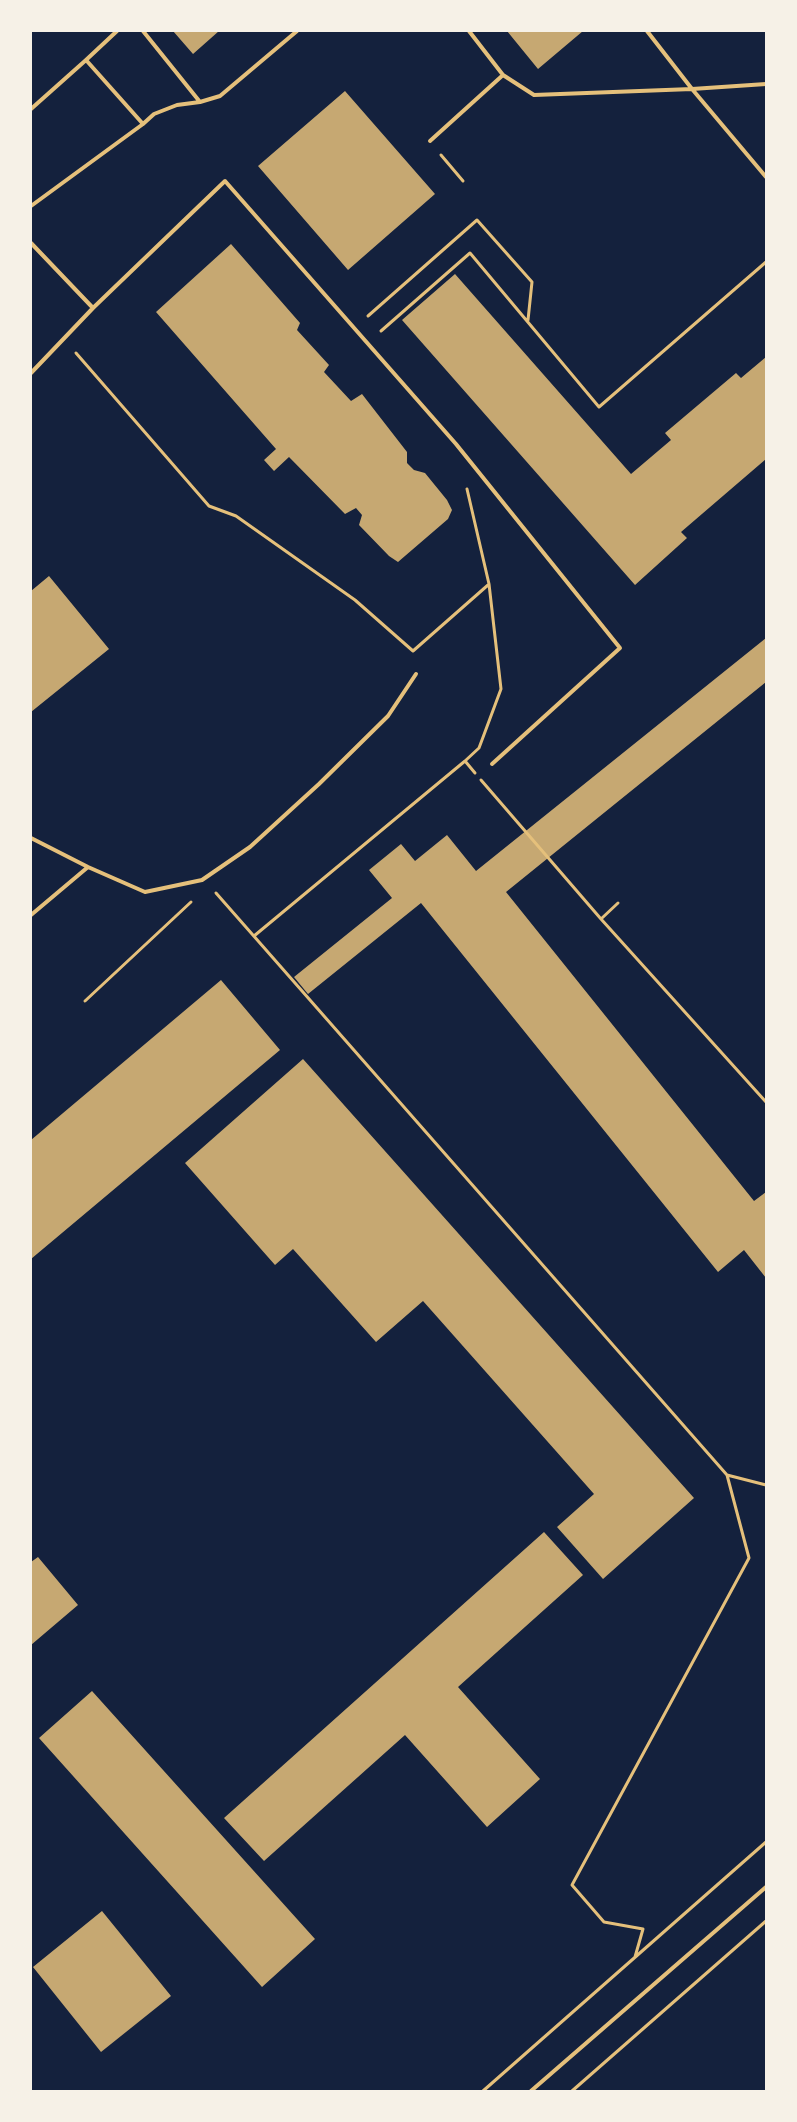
<!DOCTYPE html>
<style>
body{margin:0}
#map{position:relative;width:797px;height:2122px;overflow:hidden;background:#14213d;font-family:"IBM Plex Sans",sans-serif}
canvas{display:block}
.frame{position:absolute;inset:0;border:32px solid #f6f1e7;pointer-events:none}
</style>
<div id="map">
<canvas width="797" height="2122"></canvas>
<div class="frame"></div>
</div>
<script>
const g = document.querySelector('canvas').getContext('2d');
g.lineJoin = 'round';
function paint(path, color) { g.fillStyle = color; g.fill(path, 'evenodd'); }
const toPath = rows => new Path2D(rows.map(r => 'M' + r).join(''));
function trace(path, color, width, dash) { g.strokeStyle = color; g.lineWidth = width; g.lineCap = dash ? 'butt' : 'round'; g.setLineDash(dash || []); g.stroke(path); }
paint(toPath([
 [173,31,219,31,193,54],
 [507,31,583,31,538,69],
 [345,91,435,194,348,270,258,166],
 [231,244,300,323,297,330,329,365,324,372,351,401,362,394,407,452,407,463,414,470,425,473,447,500,452,510,448,519,398,562,389,556,359,525,362,515,356,508,345,514,289,457,274,471,264,460,276,449,156,312],
 [455,274,631,474,671,440,665,433,736,373,741,378,766,357,766,459,681,532,687,538,635,585,402,320],
 [49,576,109,649,31,712,31,591],
 [766,638,766,682,506,892,754,1201,766,1192,766,1278,744,1250,718,1272,421,903,308,994,294,977,392,898,369,870,401,844,415,861,447,835,476,871],
 [221,980,280,1050,31,1259,31,1140],
 [303,1059,694,1498,603,1579,557,1527,594,1494,423,1301,376,1342,293,1249,275,1265,185,1163],
 [544,1532,583,1575,458,1687,540,1779,487,1827,405,1735,264,1861,224,1818],
 [38,1557,78,1605,31,1645,31,1562],
 [92,1691,315,1939,262,1987,39,1738],
 [102,1911,171,1996,101,2052,33,1967]
]), '#c6a872');
trace(toPath([
 [441,155,463,181],
 [368,316,477,220,532,282,528,320],
 [381,331,470,253,599,407,766,262],
 [76,353,209,506,236,516,355,600,413,651,488,585],
 [467,489,489,584,501,689,479,748,465,761,475,773],
 [481,780,601,919],
 [216,893,727,1475,749,1558,572,1885,604,1922,643,1929,635,1957],
 [618,903,601,919,766,1102],
 [254,936,465,761],
 [85,1001,191,902],
 [727,1475,766,1485],
 [483,2091,766,1842],
 [572,2091,766,1921]
]), '#e5c07b', 3);
trace(toPath([
 [143,31,200,102,220,96,297,31],
 [469,31,503,75,534,95,692,89,766,84],
 [647,31,692,89,766,177],
 [86,60,117,31],
 [31,109,86,60,143,124,31,206],
 [143,124,154,114,177,105,200,102],
 [430,141,503,75],
 [31,243,93,308],
 [31,373,93,308,225,181,456,444,620,648,492,764],
 [31,838,88,867,145,892,202,880,250,847,319,784,388,716,416,674],
 [31,915,88,867],
 [531,2091,766,1887]
]), '#e5c07b', 4);
</script>
